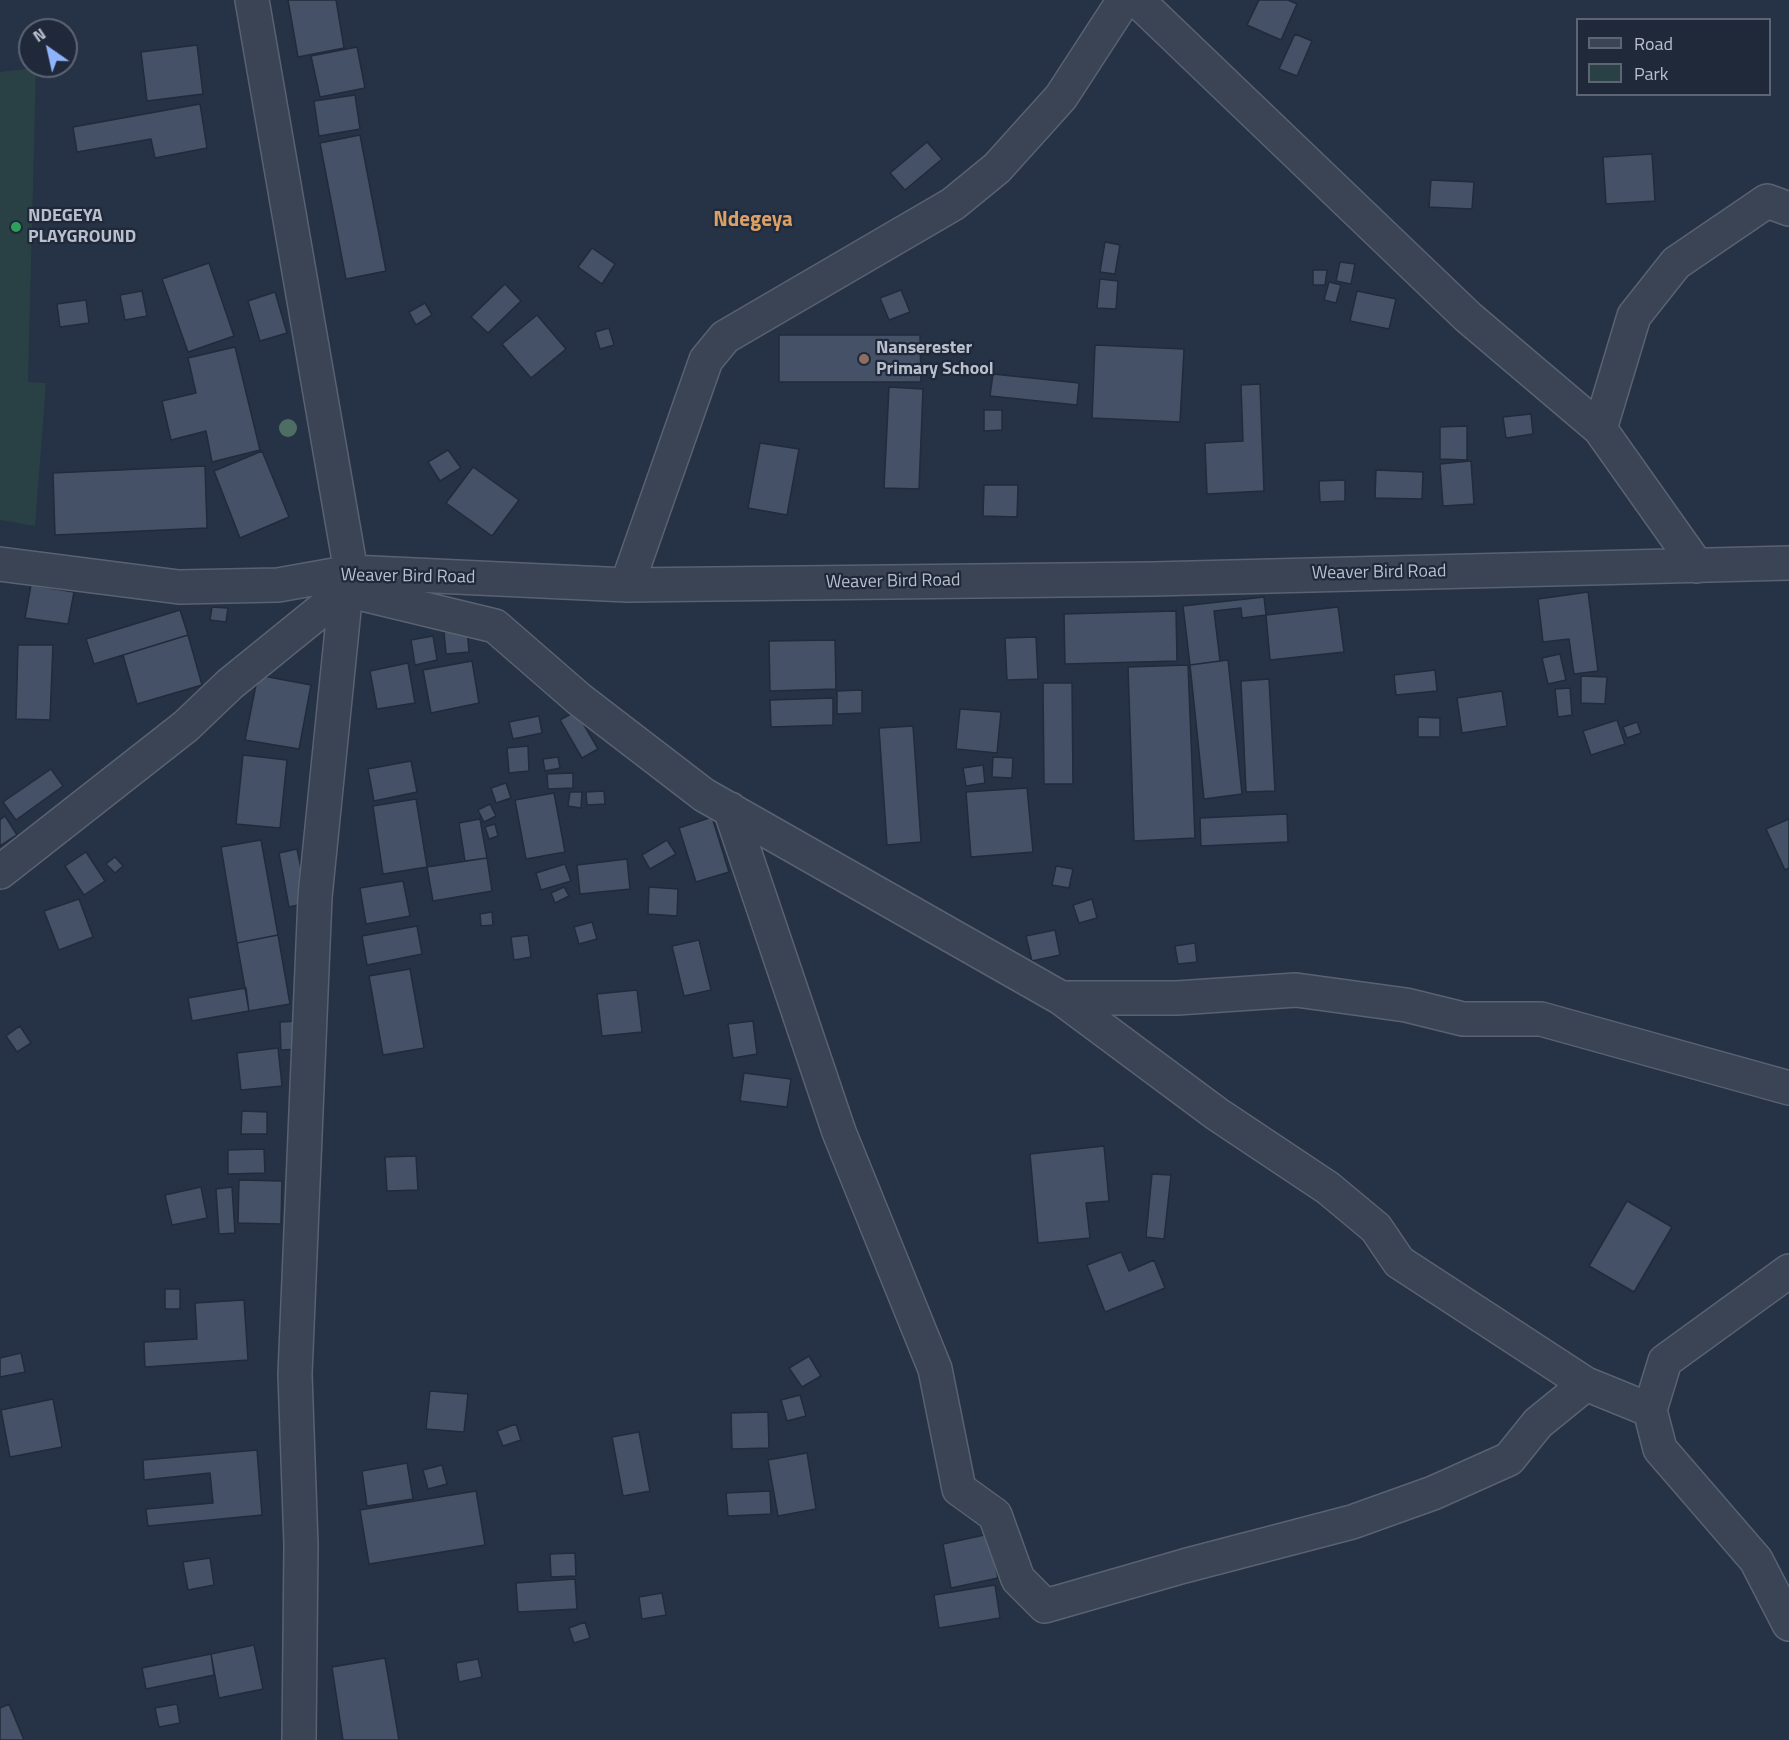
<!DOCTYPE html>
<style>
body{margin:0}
#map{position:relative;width:1789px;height:1740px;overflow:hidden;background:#263245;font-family:"Titillium Web",sans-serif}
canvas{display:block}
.legend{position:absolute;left:1576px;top:18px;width:195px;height:78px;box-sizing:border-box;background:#1f2939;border:2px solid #5d6574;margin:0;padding:8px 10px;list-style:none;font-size:18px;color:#b9bfcd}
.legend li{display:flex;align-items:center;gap:12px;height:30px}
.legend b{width:30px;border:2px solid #5d6574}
.north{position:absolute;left:18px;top:18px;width:60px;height:60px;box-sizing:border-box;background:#1f2939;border:2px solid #5d6574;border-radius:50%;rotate:326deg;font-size:16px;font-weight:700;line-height:24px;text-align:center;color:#b9bfcd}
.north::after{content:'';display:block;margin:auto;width:21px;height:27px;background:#8fb3fc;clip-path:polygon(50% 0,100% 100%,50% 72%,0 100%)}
</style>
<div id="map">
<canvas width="1789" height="1740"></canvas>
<ul class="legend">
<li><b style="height:8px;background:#3b4454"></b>Road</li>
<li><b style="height:16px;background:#294045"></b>Park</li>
</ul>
<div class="north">N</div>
</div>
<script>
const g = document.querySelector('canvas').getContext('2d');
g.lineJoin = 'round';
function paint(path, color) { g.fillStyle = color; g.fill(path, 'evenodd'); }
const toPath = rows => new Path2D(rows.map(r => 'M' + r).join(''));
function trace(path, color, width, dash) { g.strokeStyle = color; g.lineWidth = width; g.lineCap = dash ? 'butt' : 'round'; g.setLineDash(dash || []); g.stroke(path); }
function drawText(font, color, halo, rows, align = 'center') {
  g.font = font + ' "Titillium Web",sans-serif'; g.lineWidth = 4.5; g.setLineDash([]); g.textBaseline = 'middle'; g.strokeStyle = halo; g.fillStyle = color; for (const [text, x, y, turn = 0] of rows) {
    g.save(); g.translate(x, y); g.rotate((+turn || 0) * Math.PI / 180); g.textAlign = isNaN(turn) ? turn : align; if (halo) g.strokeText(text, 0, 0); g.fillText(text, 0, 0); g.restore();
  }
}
paint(toPath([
 [36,68,28,382,46,383,35,526,0,520,0,72]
]), '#294045');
const building = toPath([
 [288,0,336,0,344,48,298,57,288,0],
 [1259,0,1288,0,1297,4,1281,40,1247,25,1259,0],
 [1295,34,1312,41,1297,76,1279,69,1295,34],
 [197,45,203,94,147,101,141,52,197,45],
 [357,47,365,88,320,97,311,56,357,47],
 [355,95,360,129,319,136,314,101,355,95],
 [200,104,207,148,155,158,151,139,77,152,73,127,200,104],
 [360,135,386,271,346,279,320,143,360,135],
 [927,142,942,159,905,190,890,173,927,142],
 [1652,154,1655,201,1606,204,1603,157,1652,154],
 [1431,180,1474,182,1472,209,1429,207,1431,180],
 [1105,242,1120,245,1115,274,1100,272,1105,242],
 [592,248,615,264,602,284,578,267,592,248],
 [1340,262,1355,264,1351,284,1336,281,1340,262],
 [209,263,234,336,188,352,162,279,209,263],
 [1313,270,1327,270,1325,285,1313,285,1313,270],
 [1100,279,1118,281,1116,309,1097,308,1100,279],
 [1329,282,1341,285,1336,303,1324,300,1329,282],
 [505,284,521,301,488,333,471,317,505,284],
 [901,290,910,312,889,320,880,298,901,290],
 [142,291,147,316,125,320,120,295,142,291],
 [1357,291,1396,299,1389,329,1350,321,1357,291],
 [275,292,287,333,260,341,248,301,275,292],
 [86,300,89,323,60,327,57,304,86,300],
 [425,303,432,315,416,325,409,312,425,303],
 [537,315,566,349,531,378,502,344,537,315],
 [609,328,614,345,600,349,595,332,609,328],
 [779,335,920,335,921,382,779,382,779,335],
 [1095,345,1184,349,1180,422,1092,418,1095,345],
 [235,347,260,450,212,462,206,431,171,440,162,401,196,393,188,358,235,347],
 [993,374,1079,383,1077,405,990,396,993,374],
 [1260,384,1264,491,1207,494,1205,443,1243,441,1241,385,1260,384],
 [889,387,923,389,919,489,884,488,889,387],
 [984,410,1002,410,1002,430,984,431,984,410],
 [1531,414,1533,434,1506,438,1503,417,1531,414],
 [1467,426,1467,460,1440,459,1440,427,1467,426],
 [760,443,799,449,787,515,748,508,760,443],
 [448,450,461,468,440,481,428,462,448,450],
 [262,451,289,517,240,538,214,471,262,451],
 [1471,461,1474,504,1443,506,1440,464,1471,461],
 [205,466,207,528,55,535,53,473,205,466],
 [473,467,519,500,492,536,446,503,473,467],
 [1376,470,1423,472,1422,499,1375,498,1376,470],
 [1345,480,1345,501,1320,502,1319,481,1345,480],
 [984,485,1018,485,1017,517,983,516,984,485],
 [31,585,74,592,68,624,25,618,31,585],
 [1588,592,1598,671,1574,674,1569,639,1543,642,1538,599,1588,592],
 [1264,597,1266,615,1242,618,1241,608,1214,611,1220,661,1190,665,1183,606,1264,597],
 [212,607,228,608,226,622,210,620,212,607],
 [1338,607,1344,652,1270,660,1266,615,1338,607],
 [180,610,188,635,94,664,86,639,180,610],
 [1176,611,1177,661,1065,664,1064,614,1176,611],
 [467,629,469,652,446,654,444,632,467,629],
 [188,635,202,685,137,704,123,655,188,635],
 [433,636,437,660,415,665,411,640,433,636],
 [1036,637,1038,679,1007,680,1005,638,1036,637],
 [835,640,836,689,770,691,769,641,835,640],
 [18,645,53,645,50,720,16,719,18,645],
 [1560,654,1566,680,1548,684,1542,658,1560,654],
 [1228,660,1242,794,1204,799,1190,665,1228,660],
 [472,661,479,703,431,713,423,670,472,661],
 [408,663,415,703,377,709,370,671,408,663],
 [1188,665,1195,838,1134,841,1128,667,1188,665],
 [1435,670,1437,691,1396,695,1394,675,1435,670],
 [258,675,311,685,299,749,245,740,258,675],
 [1581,676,1607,677,1605,704,1581,703,1581,676],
 [1269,679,1275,791,1246,792,1241,681,1269,679],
 [1043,683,1072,683,1073,784,1044,784,1043,683],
 [1570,688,1572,715,1558,717,1555,689,1570,688],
 [862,690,862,713,837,714,837,691,862,690],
 [1502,691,1507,726,1462,733,1457,698,1502,691],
 [833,698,833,725,771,727,770,700,833,698],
 [960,709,1001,712,997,753,956,749,960,709],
 [576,711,598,749,582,758,560,720,576,711],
 [539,716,542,733,513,739,509,722,539,716],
 [1418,717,1440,718,1440,737,1418,737,1418,717],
 [1617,720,1625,744,1591,755,1583,731,1617,720],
 [1637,722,1641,733,1627,738,1623,727,1637,722],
 [913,726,921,842,887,845,879,728,913,726],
 [528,746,529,771,509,773,507,748,528,746],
 [243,755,287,760,280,828,236,824,243,755],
 [558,757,560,768,545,771,543,759,558,757],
 [993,757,1013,758,1012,778,992,777,993,757],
 [411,761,417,792,374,801,368,769,411,761],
 [983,765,985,783,966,786,963,768,983,765],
 [51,769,63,786,16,820,3,802,51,769],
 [573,773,573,788,548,789,547,774,573,773],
 [506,783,511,798,496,803,491,788,506,783],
 [1027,788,1033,852,971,857,966,792,1027,788],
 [604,791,605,804,587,805,586,792,604,791],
 [570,792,582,792,581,808,568,806,570,792],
 [554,793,565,852,526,859,515,800,554,793],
 [416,799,427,867,383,874,373,806,416,799],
 [490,804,496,816,484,822,478,810,490,804],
 [1287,814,1288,842,1201,846,1200,818,1287,814],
 [5,816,17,835,0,846,0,820,5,816],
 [712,817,729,872,696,882,679,828,712,817],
 [480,819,487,858,465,861,459,823,480,819],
 [1789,819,1789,868,1785,870,1766,829,1789,819],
 [495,824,498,836,489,839,485,827,495,824],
 [261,840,278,935,237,943,221,847,261,840],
 [667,840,676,854,650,869,642,855,667,840],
 [297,849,308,903,289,907,279,853,297,849],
 [86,852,105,881,84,895,65,866,86,852],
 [115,857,123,866,115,873,106,864,115,857],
 [487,858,492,891,433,901,427,867,487,858],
 [627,859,630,889,580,894,577,865,627,859],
 [565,864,571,881,541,890,536,873,565,864],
 [1056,866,1073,869,1069,888,1052,885,1056,866],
 [403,881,410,916,366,924,360,888,403,881],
 [564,887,569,896,555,903,551,893,564,887],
 [649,887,678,889,677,916,648,914,649,887],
 [79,899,93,937,59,950,44,911,79,899],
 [1092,899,1097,918,1079,923,1073,905,1092,899],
 [492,912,493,925,481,926,480,914,492,912],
 [592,922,597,939,579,944,574,927,592,922],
 [417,926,422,954,367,965,362,936,417,926],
 [1055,930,1060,955,1032,961,1026,936,1055,930],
 [278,935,290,1004,249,1011,237,943,278,935],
 [528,935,531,957,514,960,511,937,528,935],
 [699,940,711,990,684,996,672,946,699,940],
 [1195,943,1197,962,1178,964,1175,946,1195,943],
 [410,969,424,1048,383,1055,369,976,410,969],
 [246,988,249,1011,192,1021,188,998,246,988],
 [637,990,642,1032,602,1036,597,994,637,990],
 [299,1021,300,1049,281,1050,280,1022,299,1021],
 [753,1021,757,1054,733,1058,728,1024,753,1021],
 [20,1026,31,1043,17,1052,6,1036,20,1026],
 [278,1048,282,1086,241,1090,237,1053,278,1048],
 [744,1073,791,1079,787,1107,740,1101,744,1073],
 [242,1111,267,1112,267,1134,241,1134,242,1111],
 [1104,1146,1109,1201,1086,1203,1090,1238,1038,1243,1030,1154,1104,1146],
 [264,1149,265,1173,228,1174,228,1150,264,1149],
 [416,1156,418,1190,387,1191,385,1157,416,1156],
 [1152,1174,1171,1175,1164,1239,1146,1237,1152,1174],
 [239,1180,282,1181,281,1224,238,1223,239,1180],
 [201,1187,207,1218,172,1225,165,1195,201,1187],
 [232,1187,235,1233,219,1234,216,1189,232,1187],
 [1627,1201,1672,1227,1634,1292,1589,1266,1627,1201],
 [1121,1252,1129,1271,1154,1260,1165,1288,1105,1312,1087,1265,1121,1252],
 [165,1289,180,1289,180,1309,165,1309,165,1289],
 [244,1300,248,1360,145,1367,144,1342,197,1339,195,1303,244,1300],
 [21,1353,25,1372,0,1377,0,1358,21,1353],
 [809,1356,821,1376,802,1387,789,1368,809,1356],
 [430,1391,468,1394,464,1432,426,1429,430,1391],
 [800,1395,806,1416,787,1421,781,1400,800,1395],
 [53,1399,62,1447,10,1457,1,1410,53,1399],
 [768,1412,769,1448,732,1449,731,1413,768,1412],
 [516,1424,521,1440,503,1446,497,1431,516,1424],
 [639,1432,650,1491,623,1496,612,1437,639,1432],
 [257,1450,262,1515,148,1526,146,1509,213,1503,210,1473,144,1480,143,1460,257,1450],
 [807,1453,816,1509,778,1516,768,1460,807,1453],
 [407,1463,413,1499,367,1506,362,1471,407,1463],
 [442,1465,447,1484,428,1489,423,1470,442,1465],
 [476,1491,485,1545,369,1564,360,1510,476,1491],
 [770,1491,771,1514,728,1516,726,1493,770,1491],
 [989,1534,998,1578,951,1588,943,1544,989,1534],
 [575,1553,576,1576,551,1577,550,1554,575,1553],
 [210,1558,214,1585,188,1590,183,1562,210,1558],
 [575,1579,577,1609,518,1612,516,1583,575,1579],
 [995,1585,1000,1618,939,1628,934,1595,995,1585],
 [662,1593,666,1615,642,1619,639,1597,662,1593],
 [585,1622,590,1638,574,1643,569,1628,585,1622],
 [254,1645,263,1689,219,1698,211,1654,254,1645],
 [211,1654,214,1675,146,1689,142,1668,211,1654],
 [385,1658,399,1740,343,1740,332,1667,385,1658],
 [478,1659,482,1677,459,1682,456,1663,478,1659],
 [9,1704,24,1740,0,1740,0,1708,9,1704],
 [177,1704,180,1723,159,1727,155,1708,177,1704]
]);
paint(building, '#455167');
trace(building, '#222b3b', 1.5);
const street = toPath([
 [252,0,351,572,346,590,315,897,295,1374,301,1545,299,1740],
 [1137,0,1468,317,1600,429,1697,566],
 [1600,429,1634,316,1676,263,1767,201,1789,209],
 [0,564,179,587,278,585,351,572,627,585,1152,579,1789,563],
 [627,585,706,360,725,337,953,204,997,168,1061,97,1124,0],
 [730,809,839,1132,935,1369,959,1489,995,1515,1018,1579,1045,1606,1184,1566,1352,1522,1433,1493,1509,1459,1538,1423,1586,1384],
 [0,872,186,726,230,684,346,590,495,626,579,699,704,795,1061,998,1217,1114,1328,1188,1376,1228,1399,1262,1586,1384,1650,1410],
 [1061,998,1177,998,1296,990,1406,1005,1463,1019,1541,1019,1789,1088],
 [1789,1271,1665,1361,1650,1410,1660,1449,1756,1560,1789,1624]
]);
trace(street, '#5a6271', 36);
trace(street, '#3b4454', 33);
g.fillStyle = '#4e6e64';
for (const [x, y] of [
 [288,428]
]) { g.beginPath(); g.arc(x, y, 9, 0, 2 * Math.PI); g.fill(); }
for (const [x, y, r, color] of [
 [16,227,6,"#2e9e5b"],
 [864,359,6,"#8d6e63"]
]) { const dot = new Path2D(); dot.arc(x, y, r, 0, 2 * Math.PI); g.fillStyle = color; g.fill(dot); trace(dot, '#1f2939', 2); }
drawText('bold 18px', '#b9bfcd', '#1f2939', [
 ["NDEGEYA",28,217],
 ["PLAYGROUND",28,238],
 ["Nanserester",876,349],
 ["Primary School",876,370]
], 'left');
drawText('18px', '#b9bfcd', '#1f2939', [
 ["Weaver Bird Road",1379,573,-1],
 ["Weaver Bird Road",408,577,1],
 ["Weaver Bird Road",893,582,-1]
]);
drawText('bold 21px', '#daa067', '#1f2939', [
 ["Ndegeya",753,221]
]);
</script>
